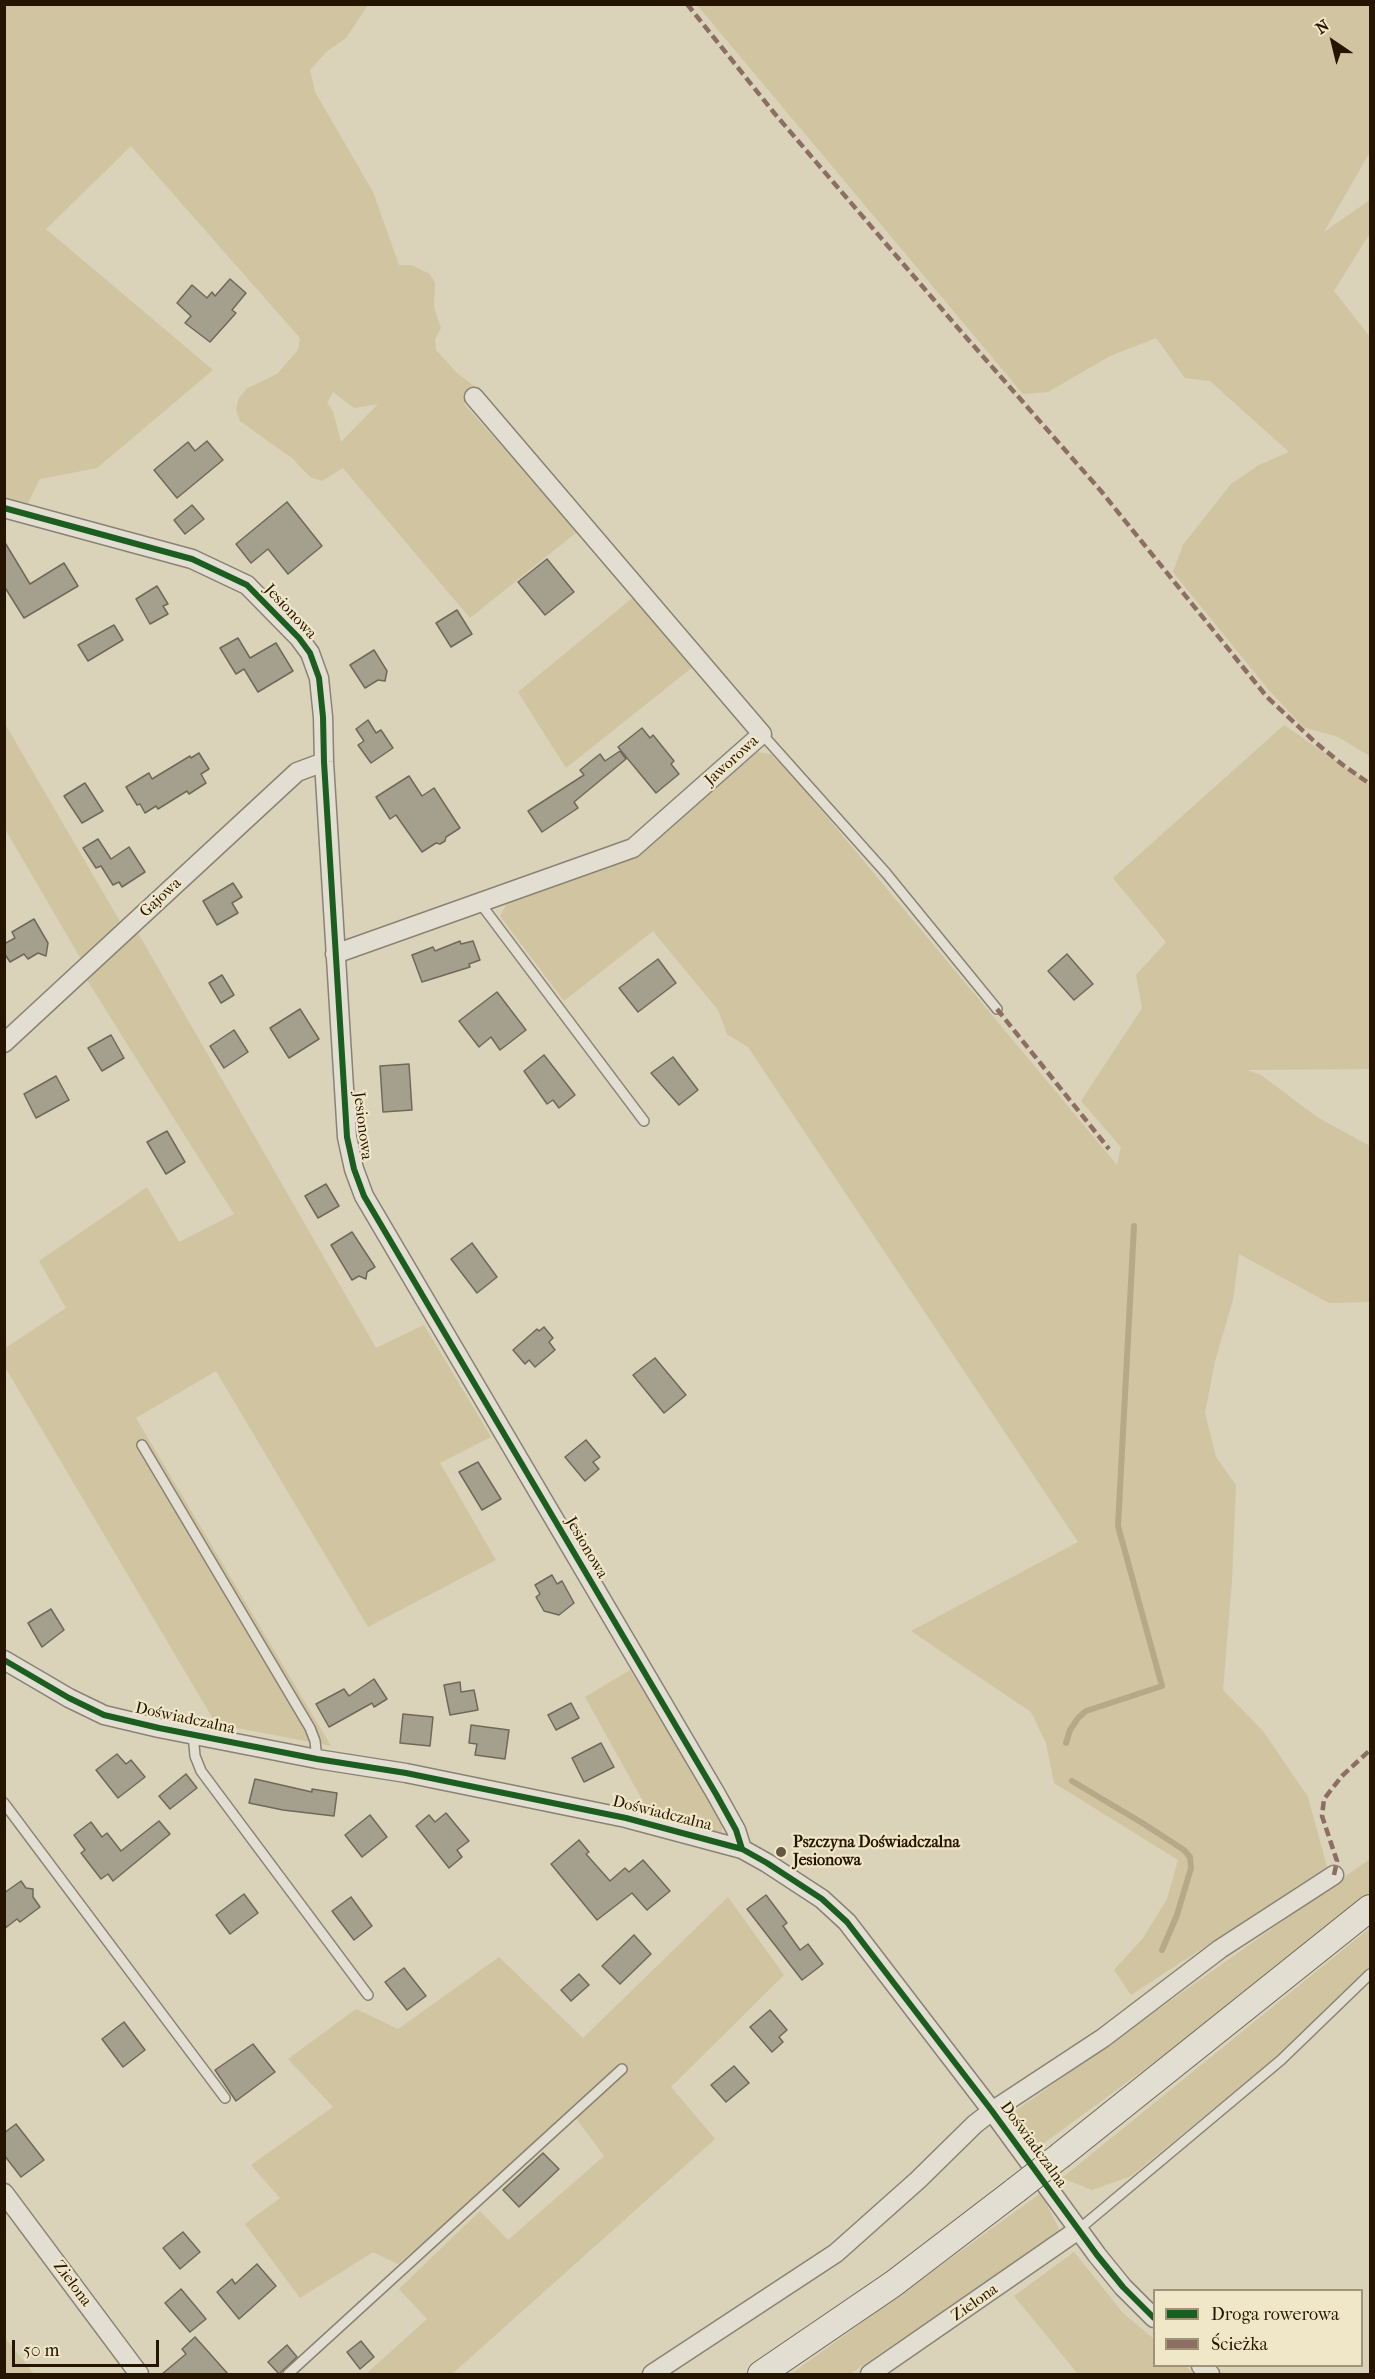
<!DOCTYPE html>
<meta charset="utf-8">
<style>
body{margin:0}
#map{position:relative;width:1375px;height:2379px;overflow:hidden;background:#dad2b9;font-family:"IM FELL French Canon",serif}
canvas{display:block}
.frame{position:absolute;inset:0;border:6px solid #251400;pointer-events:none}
.legend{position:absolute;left:1153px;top:2289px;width:210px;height:78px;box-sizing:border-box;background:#f0e7c8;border:2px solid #9f9378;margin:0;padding:8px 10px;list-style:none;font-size:18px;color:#251400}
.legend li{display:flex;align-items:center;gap:12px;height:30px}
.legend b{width:30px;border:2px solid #9f9378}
.north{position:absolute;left:1303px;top:12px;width:60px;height:60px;-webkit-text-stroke:4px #f0e7c8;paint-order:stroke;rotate:325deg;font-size:16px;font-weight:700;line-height:24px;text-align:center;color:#251400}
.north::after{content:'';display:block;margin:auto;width:21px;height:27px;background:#251400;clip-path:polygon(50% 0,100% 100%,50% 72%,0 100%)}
.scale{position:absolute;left:12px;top:2340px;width:147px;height:27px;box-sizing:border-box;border:3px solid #251400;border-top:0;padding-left:8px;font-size:18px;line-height:21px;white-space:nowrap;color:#251400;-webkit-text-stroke:4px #f0e7c8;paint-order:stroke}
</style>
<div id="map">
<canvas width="1375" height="2379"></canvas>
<div class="frame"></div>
<ul class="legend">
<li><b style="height:8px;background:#1b5e20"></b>Droga rowerowa</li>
<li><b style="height:8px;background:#8d6e63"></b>Ścieżka</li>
</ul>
<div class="north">N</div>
<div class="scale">50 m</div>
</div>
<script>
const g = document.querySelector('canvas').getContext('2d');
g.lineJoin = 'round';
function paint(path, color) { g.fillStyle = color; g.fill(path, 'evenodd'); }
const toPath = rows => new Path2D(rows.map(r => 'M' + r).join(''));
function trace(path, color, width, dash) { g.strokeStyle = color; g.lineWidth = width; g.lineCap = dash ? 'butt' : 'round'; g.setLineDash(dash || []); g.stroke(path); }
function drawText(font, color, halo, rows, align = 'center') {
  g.font = font + ' "IM FELL French Canon",serif'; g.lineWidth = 4.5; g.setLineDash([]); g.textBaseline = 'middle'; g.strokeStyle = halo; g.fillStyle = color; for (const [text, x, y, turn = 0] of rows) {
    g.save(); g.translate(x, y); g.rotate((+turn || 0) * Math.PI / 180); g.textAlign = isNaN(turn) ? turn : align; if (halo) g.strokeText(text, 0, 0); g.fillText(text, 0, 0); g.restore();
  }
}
paint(toPath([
 [4,5,368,5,346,38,326,52,310,70,315,92,373,192,399,265,411,265,430,274,435,283,434,307,441,328,435,339,436,350,457,373,474,386,474,397,464,404,578,531,470,618,343,468,322,481,310,477,293,459,240,421,236,409,239,398,246,389,277,374,298,350,300,338,131,146,46,229,213,370,97,468,40,479,26,507,5,501],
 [333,392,354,408,378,404,341,442,333,411,327,403],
 [697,5,1370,5,1370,152,1324,232,1370,200,1370,233,1334,291,1370,337,1370,756,1338,737,1303,727,1268,689,1173,572,1183,545,1231,484,1259,465,1289,452,1210,381,1185,378,1156,338,1110,356,1048,392,1023,394],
 [635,596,694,666,566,768,518,692],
 [4,722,122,925,81,959,5,829],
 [1284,725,1370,784,1370,1069,1247,1070,1261,1075,1317,1117,1370,1146,1370,1302,1329,1303,1239,1254,1233,1300,1215,1361,1205,1413,1216,1457,1236,1485,1232,1580,1223,1690,1263,1731,1308,1797,1327,1867,1131,1995,1114,1970,1143,1938,1167,1899,1178,1860,1054,1783,1046,1743,1031,1712,911,1631,1078,1542,748,1047,727,1034,718,1010,653,931,564,1001,500,916,507,903,526,893,634,854,757,752,771,754,796,780,1117,1165,1121,1147,1081,1101,1142,1008,1136,975,1166,942,1113,878],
 [138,933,376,1348,424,1325,491,1437,440,1463,496,1560,368,1627,216,1371,136,1418,331,1746,216,1724,5,1367,4,1349,66,1308,39,1261,147,1187,179,1242,234,1214,87,980],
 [630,1670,722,1816,722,1832,706,1831,649,1812,585,1697],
 [1370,1859,1370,1895,1216,2017,1036,2149,1014,2112],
 [728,1897,784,1975,671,2087,715,2139,452,2374,366,2374,427,2319,399,2289,480,2211,508,2240,604,2156,573,2114,398,2264,373,2252,300,2298,245,2224,280,2198,251,2165,333,2107,288,2059,356,2009,398,2029,499,1957,583,2038],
 [1370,1928,1370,1966,1275,2058,1131,2176,1092,2190,1062,2178],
 [1041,2193,1060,2231,850,2374,791,2374],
 [1074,2252,1123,2313,1154,2339,1154,2366,1185,2366,1195,2374,1078,2374,1014,2296],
 [4,2338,5,2338,34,2374,5,2374]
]), '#d0c4a1');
trace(toPath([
 [1066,1743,1070,1730,1078,1718,1086,1711,1162,1686,1118,1526,1134,1226],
 [1072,1781,1144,1824,1184,1850,1190,1857,1191,1868,1177,1915,1162,1950]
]), '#b6a987', 6);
const building = toPath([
 [230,279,246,293,232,310,236,313,210,342,185,323,191,316,177,303,192,285,207,298,212,292,215,296,230,279],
 [207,441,223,460,177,498,154,470,188,442,195,451,207,441],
 [287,502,322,546,288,574,268,549,251,563,236,544,287,502],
 [192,505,204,519,185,534,174,520,192,505],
 [4,541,30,584,64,563,78,586,24,618,4,586,4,541],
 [547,559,574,592,545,615,518,582,547,559],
 [157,586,168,604,163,606,168,614,150,624,136,599,157,586],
 [457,610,472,634,451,647,436,623,457,610],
 [114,625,123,640,88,661,78,645,114,625],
 [238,638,250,658,276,643,293,671,258,692,244,669,236,674,220,648,238,638],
 [374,650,387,671,385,681,378,680,365,688,350,665,374,650],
 [368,720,376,733,381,730,393,748,371,763,358,745,364,741,356,729,368,720],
 [642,728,650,738,653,735,674,761,671,764,679,774,656,793,618,747,642,728],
 [620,751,626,759,574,802,578,808,542,832,528,811,584,775,580,770,600,754,605,761,620,751],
 [199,753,209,769,201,774,206,783,189,794,187,791,158,809,156,806,145,813,140,804,137,805,126,787,149,773,152,779,190,756,191,758,199,753],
 [409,776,422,796,434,788,460,828,446,837,445,841,440,844,436,843,422,852,396,815,390,819,376,797,409,776],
 [85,783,103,811,82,823,64,796,85,783],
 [98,839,111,859,129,847,145,872,122,887,119,882,113,885,101,866,96,868,83,848,98,839],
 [233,883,242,897,232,903,238,913,217,925,203,901,233,883],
 [34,919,48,943,46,956,38,953,28,959,24,954,10,962,4,953,4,944,15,938,12,932,34,919],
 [460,941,461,944,473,941,480,960,469,964,470,967,422,982,412,955,433,947,435,951,460,941],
 [1067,954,1093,984,1074,1000,1048,971,1067,954],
 [658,959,676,983,638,1012,619,988,658,959],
 [222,975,234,995,221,1003,209,983,222,975],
 [497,992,526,1030,500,1050,491,1037,479,1047,459,1021,497,992],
 [300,1009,319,1039,289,1058,270,1028,300,1009],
 [234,1030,248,1052,224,1068,210,1046,234,1030],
 [111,1035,124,1058,102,1071,88,1048,111,1035],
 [544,1055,575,1095,559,1108,553,1100,547,1104,524,1071,544,1055],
 [673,1057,698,1090,679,1105,651,1073,673,1057],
 [409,1064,412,1110,383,1112,380,1066,409,1064],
 [56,1076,69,1100,36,1118,24,1094,56,1076],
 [167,1131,185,1162,166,1174,147,1142,167,1131],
 [326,1184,339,1206,318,1218,305,1196,326,1184],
 [352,1232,375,1267,367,1272,366,1279,359,1276,352,1280,331,1245,352,1232],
 [472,1243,497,1277,477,1293,451,1259,472,1243],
 [544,1327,553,1338,549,1342,555,1350,535,1367,529,1360,525,1364,513,1350,537,1329,539,1331,544,1327],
 [655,1358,686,1395,664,1413,633,1375,655,1358],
 [586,1440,600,1457,593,1462,599,1469,585,1481,565,1457,586,1440],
 [478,1462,501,1499,482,1510,459,1472,478,1462],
 [552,1575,557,1584,562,1581,574,1603,559,1615,544,1611,536,1597,540,1594,535,1585,552,1575],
 [51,1609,64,1630,42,1647,28,1623,51,1609],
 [374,1679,387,1699,374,1707,372,1703,329,1727,316,1704,344,1689,349,1696,374,1679],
 [460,1682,461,1692,474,1690,478,1710,450,1715,444,1685,460,1682],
 [571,1703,579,1718,556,1730,548,1715,571,1703],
 [403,1714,433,1717,430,1746,400,1743,403,1714],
 [471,1725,509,1730,505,1759,475,1755,477,1744,469,1743,471,1725],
 [601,1743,614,1767,584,1782,572,1758,601,1743],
 [117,1754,126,1764,131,1760,145,1777,118,1798,96,1770,117,1754],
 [186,1774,197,1788,170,1809,159,1796,186,1774],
 [255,1779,312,1792,312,1789,337,1793,334,1816,283,1810,249,1803,255,1779],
 [446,1813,469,1841,457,1850,462,1857,449,1868,416,1826,429,1815,435,1822,446,1813],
 [370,1815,387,1837,362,1857,345,1835,370,1815],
 [159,1821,170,1834,113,1881,108,1874,101,1879,81,1853,85,1850,74,1835,91,1822,102,1837,107,1833,121,1851,159,1821],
 [579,1840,589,1852,586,1854,610,1881,625,1868,629,1872,643,1860,670,1891,647,1910,632,1893,597,1920,551,1864,579,1840],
 [21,1881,26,1888,33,1889,33,1897,40,1907,20,1922,17,1919,4,1929,4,1893,21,1881],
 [244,1894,258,1913,230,1934,216,1915,244,1894],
 [766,1895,787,1923,783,1926,800,1950,808,1944,823,1964,802,1980,747,1909,766,1895],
 [351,1897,372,1926,354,1940,332,1911,351,1897],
 [634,1935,651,1954,620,1984,602,1966,634,1935],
 [404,1968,426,1996,407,2010,385,1982,404,1968],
 [579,1974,589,1985,571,2001,561,1990,579,1974],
 [770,2010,787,2030,779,2037,783,2042,772,2052,750,2027,770,2010],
 [124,2022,145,2050,123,2067,102,2039,124,2022],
 [253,2044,275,2072,236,2101,215,2070,253,2044],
 [734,2066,749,2083,726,2102,711,2085,734,2066],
 [16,2124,44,2160,21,2177,4,2155,4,2133,16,2124],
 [543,2153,559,2169,519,2207,503,2190,543,2153],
 [183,2232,200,2252,180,2269,163,2248,183,2232],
 [257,2264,276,2286,239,2319,217,2292,232,2279,235,2284,257,2264],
 [181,2289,206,2319,190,2332,165,2303,181,2289],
 [195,2337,228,2374,162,2374,186,2354,182,2349,195,2337],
 [361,2341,374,2357,360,2369,347,2352,361,2341],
 [287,2345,297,2357,279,2374,268,2362,287,2345]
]);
paint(building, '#a59f8d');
trace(building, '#70695a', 1.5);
const lane = toPath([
 [762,734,886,873,997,1009],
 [480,903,644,1121],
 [142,1445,310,1728,315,1741,317,1759],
 [193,1734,195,1756,201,1771,368,1995],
 [4,1803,225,2098],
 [1078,2230,1281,2060,1370,1974],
 [288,2374,622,2069]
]);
const street = toPath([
 [4,508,192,559,247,585,299,638,310,653,319,678,323,717,324,762,347,1137,354,1169,364,1196,716,1794,736,1830,742,1849],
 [335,954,633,848,762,734,474,397],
 [4,1043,297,772,324,762],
 [4,1660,69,1698,104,1715,159,1728,317,1759,406,1773,626,1818,742,1849,767,1863,822,1899,847,1922,992,2111,1097,2255,1123,2287,1154,2318],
 [4,2193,139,2374],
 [1201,2366,1210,2374],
 [652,2374,836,2253,918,2180,975,2124,992,2111,1103,2038,1220,1949,1334,1875],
 [870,2374,1078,2230]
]);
const secondary = toPath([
 [1061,2155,1370,1908],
 [761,2374,893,2284,1016,2190]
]);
trace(lane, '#8a8373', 12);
trace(street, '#8a8373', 21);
trace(secondary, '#70695a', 28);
trace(lane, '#e2ded1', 9);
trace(street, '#e2ded1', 18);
trace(secondary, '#e2ded1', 26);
const secondaryBridge = toPath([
 [1016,2190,1061,2155]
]);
trace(secondaryBridge, '#70695a', 28, []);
trace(secondaryBridge, '#e2ded1', 26);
trace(toPath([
 [687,4,775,114,958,328,1101,491,1267,697,1315,742,1343,765,1370,784],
 [997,1009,1109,1149],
 [1334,1875,1337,1861,1322,1816,1324,1799,1342,1776,1370,1750]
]), '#8d6e63', 4.5, [9, 4.5]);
trace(toPath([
 [4,508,192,559,247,585,299,638,310,653,319,678,323,717,324,762,347,1137,354,1169,364,1196,716,1794,736,1830,742,1849],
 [4,1660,69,1698,104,1715,159,1728,317,1759,406,1773,626,1818,742,1849,767,1863,822,1899,847,1922,992,2111,1097,2255,1123,2287,1154,2318]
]), '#1b5e20', 6);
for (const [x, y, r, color] of [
 [781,1852,6,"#645641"]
]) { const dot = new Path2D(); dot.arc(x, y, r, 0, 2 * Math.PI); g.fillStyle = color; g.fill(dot); trace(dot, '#f0e7c8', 2); }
drawText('16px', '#251400', '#f0e7c8', [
 ["Jesionowa",290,612,47],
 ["Jaworowa",732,761,-42],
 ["Gajowa",161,898,-43],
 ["Jesionowa",362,1126,83],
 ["Jesionowa",586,1548,60],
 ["Doświadczalna",185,1719,12],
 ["Doświadczalna",662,1814,14],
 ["Doświadczalna",1033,2145,54],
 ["Zielona",72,2284,53],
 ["Zielona",975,2303,-35]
]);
drawText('bold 16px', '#251400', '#f0e7c8', [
 ["Pszczyna Doświadczalna",793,1843],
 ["Jesionowa",793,1861]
], 'left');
</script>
